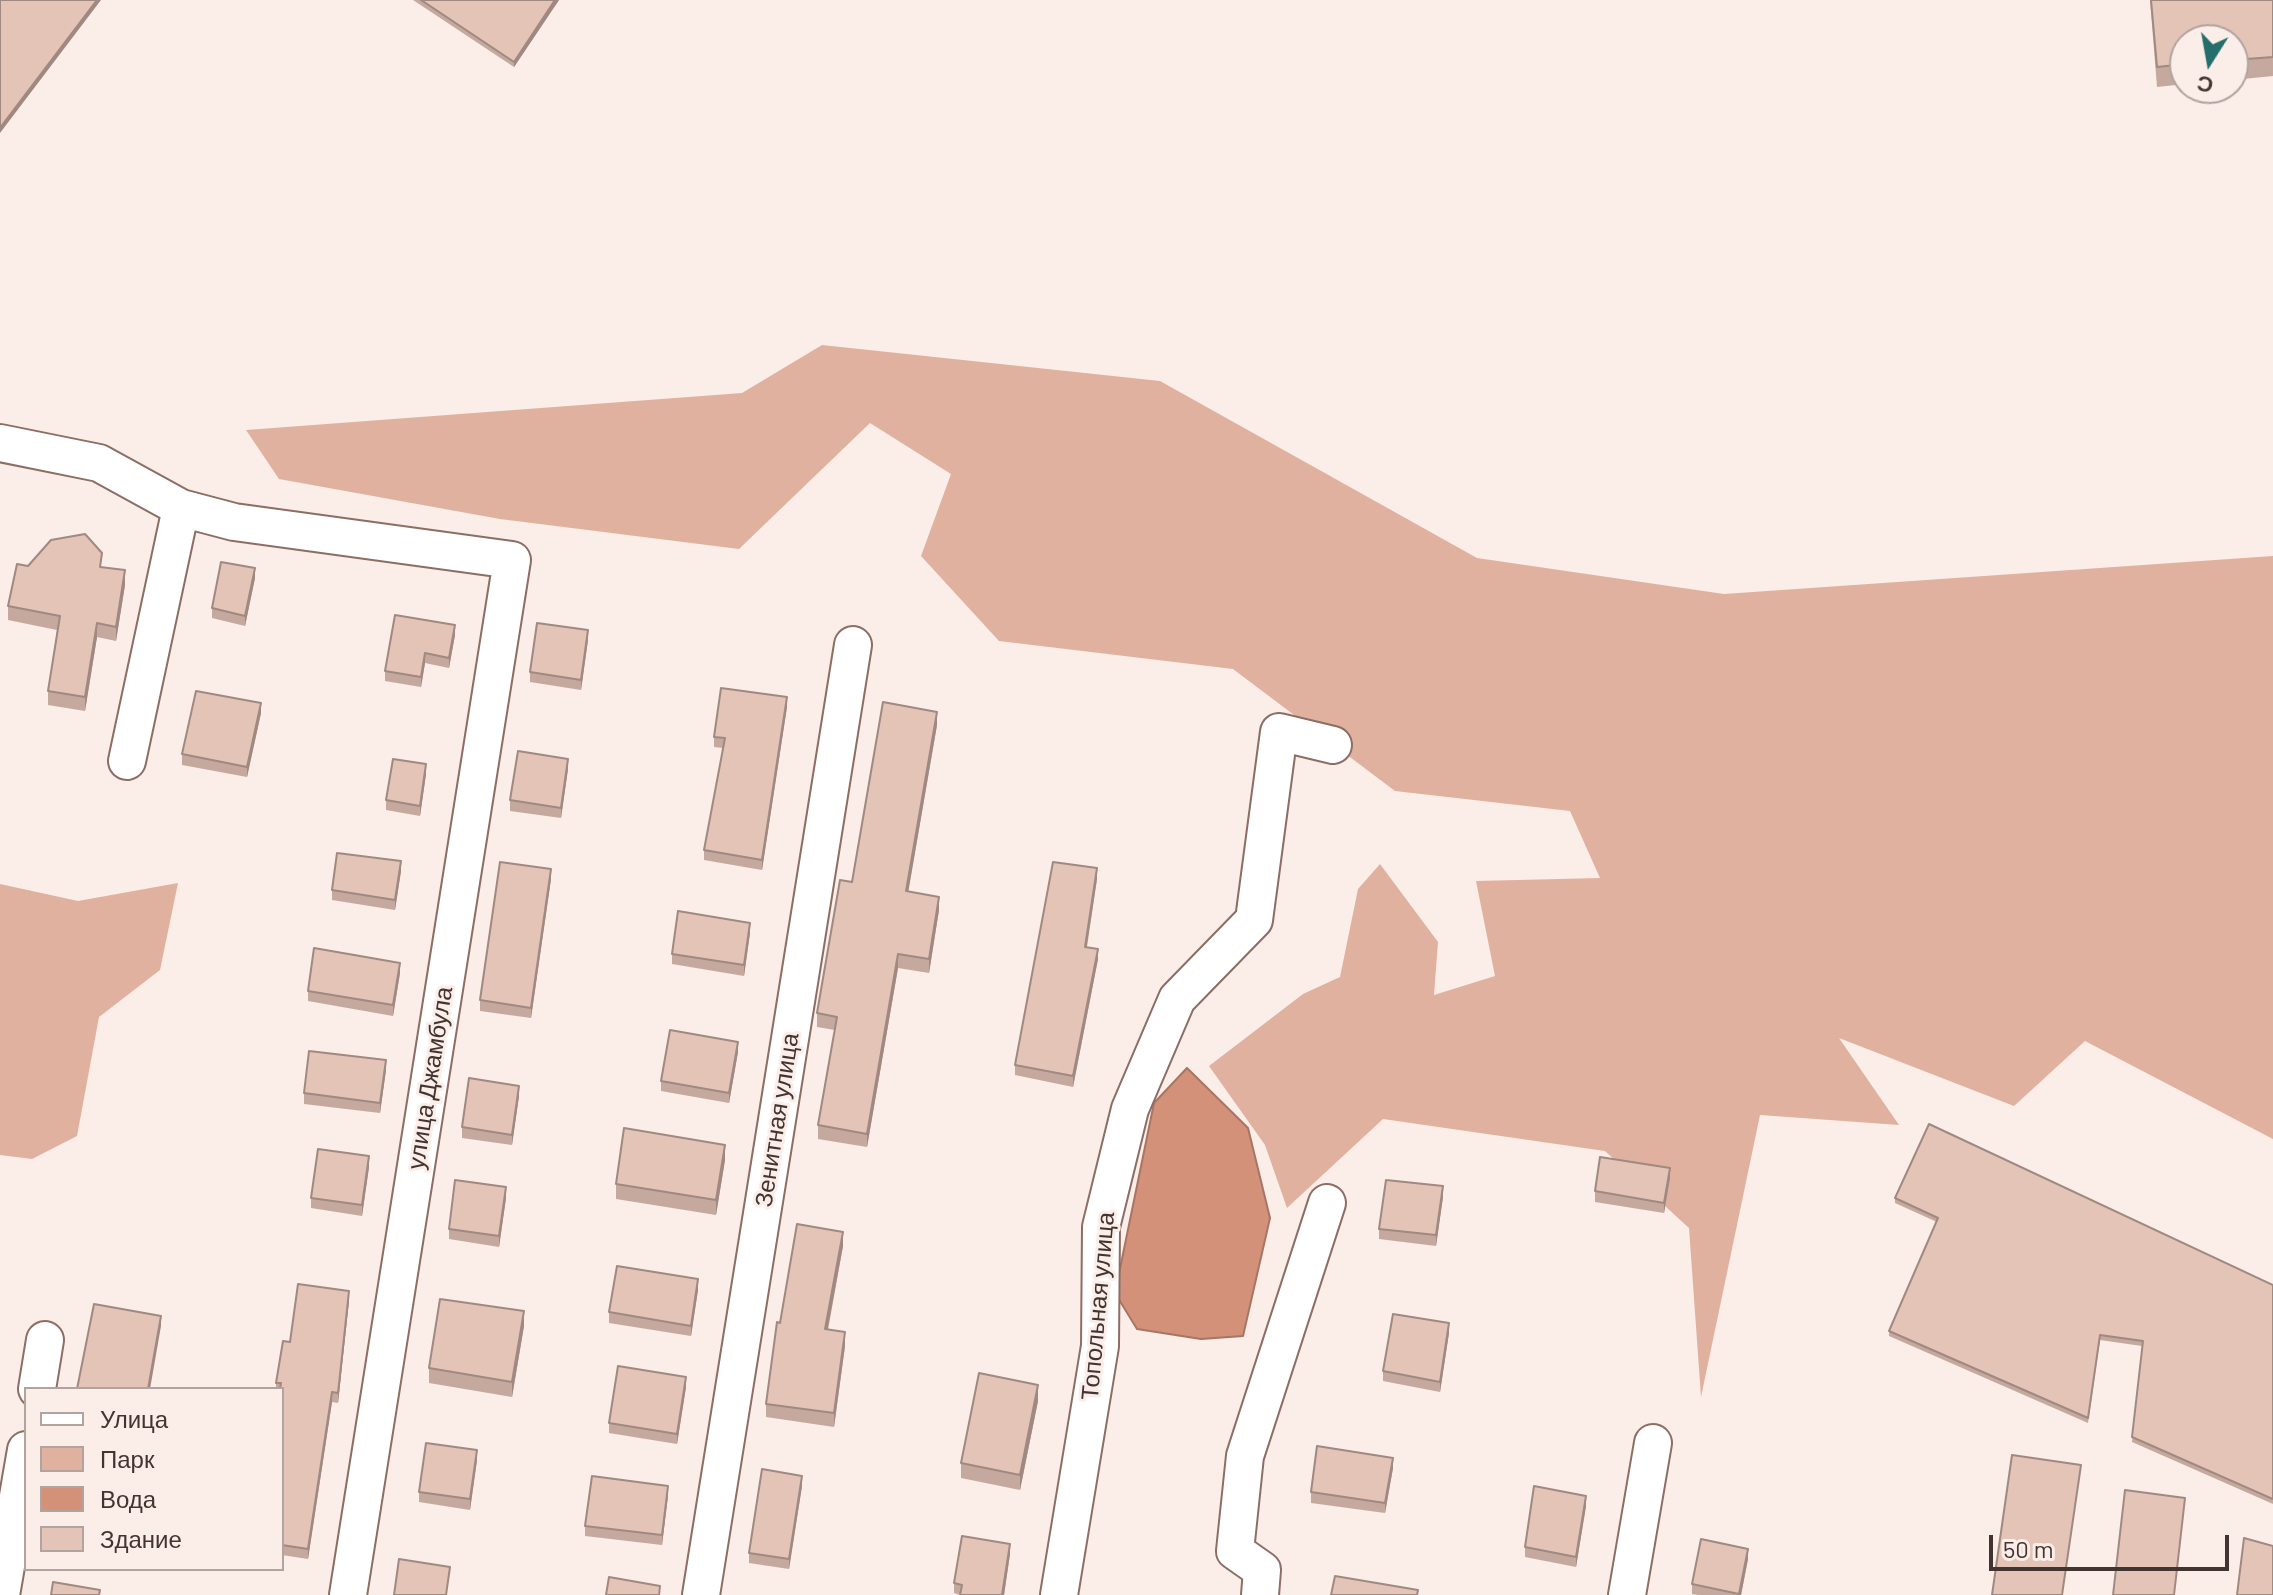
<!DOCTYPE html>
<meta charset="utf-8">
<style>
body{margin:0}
#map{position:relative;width:2273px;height:1595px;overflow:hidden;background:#fbede8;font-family:Barlow,sans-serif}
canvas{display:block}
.legend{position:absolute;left:24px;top:1387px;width:260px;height:184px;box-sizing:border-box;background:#fbede8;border:2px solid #b1a39f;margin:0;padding:10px 14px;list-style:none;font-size:24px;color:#423531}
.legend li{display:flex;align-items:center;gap:16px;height:40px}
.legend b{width:40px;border:2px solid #b1a39f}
.north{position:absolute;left:2169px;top:24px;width:80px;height:80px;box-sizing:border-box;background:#fbede8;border:2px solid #b1a39f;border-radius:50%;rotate:191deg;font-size:22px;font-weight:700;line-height:32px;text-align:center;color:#423531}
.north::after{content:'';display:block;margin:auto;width:28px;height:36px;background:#246f6b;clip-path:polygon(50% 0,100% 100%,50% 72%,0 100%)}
.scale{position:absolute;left:1989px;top:1535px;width:240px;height:36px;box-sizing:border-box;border:4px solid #423531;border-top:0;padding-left:10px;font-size:24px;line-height:28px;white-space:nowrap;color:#423531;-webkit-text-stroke:6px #fbede8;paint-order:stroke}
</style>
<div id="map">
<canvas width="2273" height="1595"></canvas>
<ul class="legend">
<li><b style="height:10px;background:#fff"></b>Улица</li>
<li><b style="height:22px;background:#e1b1a0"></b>Парк</li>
<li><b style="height:22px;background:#d3917a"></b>Вода</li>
<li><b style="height:22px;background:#e5c4b8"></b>Здание</li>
</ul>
<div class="north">С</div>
<div class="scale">50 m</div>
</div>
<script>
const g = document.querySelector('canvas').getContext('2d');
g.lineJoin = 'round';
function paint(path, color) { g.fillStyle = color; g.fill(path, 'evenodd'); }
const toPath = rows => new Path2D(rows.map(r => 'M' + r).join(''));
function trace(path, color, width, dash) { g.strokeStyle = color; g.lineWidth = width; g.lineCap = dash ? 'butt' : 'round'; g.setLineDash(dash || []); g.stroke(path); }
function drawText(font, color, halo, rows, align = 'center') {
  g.font = font + ' Barlow,sans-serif'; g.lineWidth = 6; g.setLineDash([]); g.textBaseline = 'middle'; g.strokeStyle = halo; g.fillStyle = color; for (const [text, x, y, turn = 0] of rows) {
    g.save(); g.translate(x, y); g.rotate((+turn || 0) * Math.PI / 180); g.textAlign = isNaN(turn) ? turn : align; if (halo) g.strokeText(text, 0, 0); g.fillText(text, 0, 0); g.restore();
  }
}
paint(toPath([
 [822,345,1160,381,1477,558,1724,594,2273,556,2273,1139,2085,1041,2014,1106,1839,1038,1899,1125,1760,1115,1701,1397,1689,1228,1605,1151,1383,1119,1287,1208,1265,1145,1209,1066,1303,994,1340,977,1358,889,1380,864,1438,942,1434,995,1495,976,1476,881,1600,878,1570,811,1395,791,1233,669,999,641,921,556,951,474,870,423,739,549,500,519,279,479,246,430,742,393],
 [178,883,160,970,99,1017,77,1136,32,1159,0,1155,0,884,78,901]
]), '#e1b1a0');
const water = toPath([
 [1187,1068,1248,1128,1270,1218,1243,1336,1201,1339,1137,1329,1115,1293,1154,1103,1187,1068]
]);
paint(water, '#d3917a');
trace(water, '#a87564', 2);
const minor = toPath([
 [0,443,99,463,181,508,234,522,512,560,348,1595],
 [127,761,181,508],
 [37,1389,45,1340],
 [1,1595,26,1450],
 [701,1595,853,645],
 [1059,1595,1100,1346,1101,1227,1130,1109,1177,999,1254,920,1279,732,1333,745],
 [1260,1595,1262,1570,1235,1551,1245,1456,1327,1203],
 [1627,1595,1653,1443]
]);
trace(minor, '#8c6e64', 40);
trace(minor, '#fff', 36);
paint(toPath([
 [413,0,559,0,514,67],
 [2150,0,2273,0,2273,76,2233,80,2233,40,2185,40,2185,84,2157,87],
 [28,566,102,568,125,585,116,641,97,637,85,711,48,705,48,691,57,630,8,620,8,606],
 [255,578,245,626,212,618,212,608],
 [455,635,449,668,425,663,421,687,385,681,385,671],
 [588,640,581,690,530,682,530,672],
 [787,707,762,870,704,860,704,850,723,748,714,747,714,737],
 [261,713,247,777,182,765,182,754],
 [937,725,908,892,939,910,929,973,898,968,867,1147,818,1139,818,1125,835,1030,817,1027,817,1013,852,882],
 [568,769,561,818,510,811,510,800],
 [426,774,420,816,386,810,386,800],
 [401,871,395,910,332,900,332,890],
 [551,879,531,1018,480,1011,480,1000],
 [1097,879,1087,947,1098,959,1073,1087,1015,1075,1015,1065],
 [750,933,744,976,672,964,672,954],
 [400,973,393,1016,308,1001,308,991],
 [738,1052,729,1103,661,1091,661,1081],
 [386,1070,380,1113,304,1104,304,1093],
 [519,1096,512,1145,462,1138,462,1127],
 [725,1160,716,1215,616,1199,616,1184],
 [369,1167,362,1216,311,1208,311,1198],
 [1670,1178,1664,1213,1595,1202,1595,1191],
 [1443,1197,1436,1246,1379,1239,1379,1229],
 [506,1198,499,1247,449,1239,449,1229],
 [1895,1198,2273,1285,2273,1504,2132,1442,2142,1346,2100,1340,2088,1423,1889,1336,1889,1331,1937,1222,1895,1203],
 [843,1246,828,1330,845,1346,834,1427,766,1417,766,1404,780,1323],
 [698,1290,691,1336,609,1323,609,1312],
 [349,1301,338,1403,332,1402,308,1559,282,1555,282,1389,276,1389,276,1383,290,1342],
 [524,1326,512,1397,429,1383,429,1368],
 [1449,1333,1440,1392,1383,1381,1383,1371],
 [686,1387,677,1444,609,1433,609,1423],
 [1038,1401,1020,1490,961,1478,961,1463],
 [477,1460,470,1510,419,1502,419,1492],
 [1393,1468,1385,1513,1311,1503,1311,1492],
 [802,1486,789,1569,749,1563,749,1553],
 [668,1496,662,1545,585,1536,585,1526],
 [1586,1506,1576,1567,1525,1557,1525,1547],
 [1010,1554,1004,1595,960,1595,954,1593,954,1583],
 [1748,1559,1741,1595,1698,1595,1692,1594,1692,1584]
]), '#c5a99e');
paint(toPath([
 [97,0,101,0,0,133,0,128],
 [555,0,559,0,514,67,514,62],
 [255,568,255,578,245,626,245,616],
 [125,570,125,585,116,641,116,627],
 [97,623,97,637,85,711,85,697],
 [455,625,455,635,449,668,449,658],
 [588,630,588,640,581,690,581,680],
 [425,653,425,663,421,687,421,677],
 [787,697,787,707,762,870,762,860],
 [261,703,261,713,247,777,247,767],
 [937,712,937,725,906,905,906,891],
 [568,759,568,769,561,818,561,808],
 [426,764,426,774,420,816,420,806],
 [401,861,401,871,395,910,395,900],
 [1097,868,1097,879,1085,957,1085,947],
 [551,869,551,879,531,1018,531,1008],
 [939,897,939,910,929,973,929,959],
 [750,923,750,933,744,976,744,965],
 [1098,949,1098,959,1073,1087,1073,1076],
 [898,954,898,968,867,1147,867,1134],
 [400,963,400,973,393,1016,393,1005],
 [738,1042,738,1052,729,1103,729,1093],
 [386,1060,386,1070,380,1113,380,1103],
 [519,1086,519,1096,512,1145,512,1135],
 [725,1145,725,1160,716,1215,716,1200],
 [369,1156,369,1167,362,1216,362,1205],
 [1670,1168,1670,1178,1664,1213,1664,1203],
 [1443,1186,1443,1197,1436,1246,1436,1235],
 [506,1187,506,1198,499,1247,499,1236],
 [843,1232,843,1246,825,1343,825,1329],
 [698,1279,698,1290,691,1336,691,1326],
 [349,1291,349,1301,338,1403,338,1393],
 [524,1311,524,1326,512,1397,512,1382],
 [161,1316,161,1326,150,1389,148,1389],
 [1449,1323,1449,1333,1440,1392,1440,1382],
 [845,1332,845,1346,834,1427,834,1413],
 [686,1377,686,1387,677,1444,677,1434],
 [1038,1385,1038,1401,1020,1490,1020,1475],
 [332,1392,332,1402,308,1559,308,1549],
 [477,1450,477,1460,470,1510,470,1499],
 [1393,1458,1393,1468,1385,1513,1385,1503],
 [802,1476,802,1486,789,1569,789,1559],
 [668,1486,668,1496,662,1545,662,1535],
 [1586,1496,1586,1506,1576,1567,1576,1557],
 [1010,1544,1010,1554,1004,1595,1002,1595],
 [1748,1549,1748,1559,1741,1595,1739,1595]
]), '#a08981');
const building = toPath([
 [0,0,97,0,0,128,0,0],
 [421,0,555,0,514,62,421,0],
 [2151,0,2273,0,2273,57,2233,60,2233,40,2185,40,2185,64,2157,67,2151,0],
 [85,534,102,553,100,567,125,570,116,627,97,623,85,697,48,691,60,616,8,606,17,564,28,566,51,540,85,534],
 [221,562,255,568,245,616,212,608,221,562],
 [395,615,455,625,449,658,425,653,421,677,385,671,395,615],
 [537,623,588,630,581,680,530,672,537,623],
 [721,688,787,697,762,860,704,850,725,738,714,737,721,688],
 [196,691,261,703,247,767,182,754,196,691],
 [883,702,937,712,906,891,939,897,929,959,898,954,867,1134,818,1125,837,1017,817,1013,840,880,852,882,883,702],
 [518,751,568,759,561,808,510,800,518,751],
 [393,759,426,764,420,806,386,800,393,759],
 [337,853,401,861,395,900,332,890,337,853],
 [500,862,551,869,531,1008,480,1000,500,862],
 [1053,862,1097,868,1085,947,1098,949,1073,1076,1015,1065,1053,862],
 [678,911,750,923,744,965,672,954,678,911],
 [314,948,400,963,393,1005,308,991,314,948],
 [670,1030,738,1042,729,1093,661,1081,670,1030],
 [309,1051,386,1060,380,1103,304,1093,309,1051],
 [469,1078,519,1086,512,1135,462,1127,469,1078],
 [1929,1124,2273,1285,2273,1499,2132,1437,2143,1341,2100,1335,2088,1418,1889,1331,1938,1218,1895,1198,1929,1124],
 [624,1128,725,1145,716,1200,616,1184,624,1128],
 [318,1149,369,1156,362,1205,311,1198,318,1149],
 [1600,1157,1670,1168,1664,1203,1595,1191,1600,1157],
 [455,1180,506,1187,499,1236,449,1229,455,1180],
 [1386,1180,1443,1186,1436,1235,1379,1229,1386,1180],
 [797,1224,843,1232,825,1329,845,1332,834,1413,766,1404,777,1322,780,1323,797,1224],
 [617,1266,698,1279,691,1326,609,1312,617,1266],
 [298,1284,349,1291,338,1393,332,1392,308,1549,282,1545,282,1389,280,1389,281,1383,276,1383,283,1341,290,1342,298,1284],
 [440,1299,524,1311,512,1382,429,1368,440,1299],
 [94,1304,161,1316,148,1389,77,1389,94,1304],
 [1393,1314,1449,1323,1440,1382,1383,1371,1393,1314],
 [618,1366,686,1377,677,1434,609,1423,618,1366],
 [979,1373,1038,1385,1020,1475,961,1463,979,1373],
 [426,1443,477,1450,470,1499,419,1492,426,1443],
 [1317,1446,1393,1458,1385,1503,1311,1492,1317,1446],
 [2012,1455,2081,1465,2062,1595,1992,1595,2012,1455],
 [762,1469,802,1476,789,1559,749,1553,762,1469],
 [592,1476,668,1486,662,1535,585,1526,592,1476],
 [1534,1486,1586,1496,1576,1557,1525,1547,1534,1486],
 [2125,1490,2185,1498,2174,1595,2113,1595,2125,1490],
 [962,1536,1010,1544,1002,1595,960,1595,962,1585,954,1583,962,1536],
 [2244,1538,2273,1546,2273,1595,2237,1595,2244,1538],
 [1701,1539,1748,1549,1739,1594,1692,1584,1701,1539],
 [399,1559,450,1567,446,1595,394,1595,399,1559],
 [1335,1576,1418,1590,1417,1595,1331,1595,1335,1576],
 [609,1577,660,1586,659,1595,606,1595,609,1577],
 [53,1582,100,1590,99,1595,51,1595,53,1582]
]);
paint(building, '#e5c4b8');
trace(building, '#a08981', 2);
drawText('24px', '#423531', '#fbede8', [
 ["улица Джамбула",430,1078,-81],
 ["Зенитная улица",777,1120,-81],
 ["Топольная улица",1098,1306,-85]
]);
</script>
